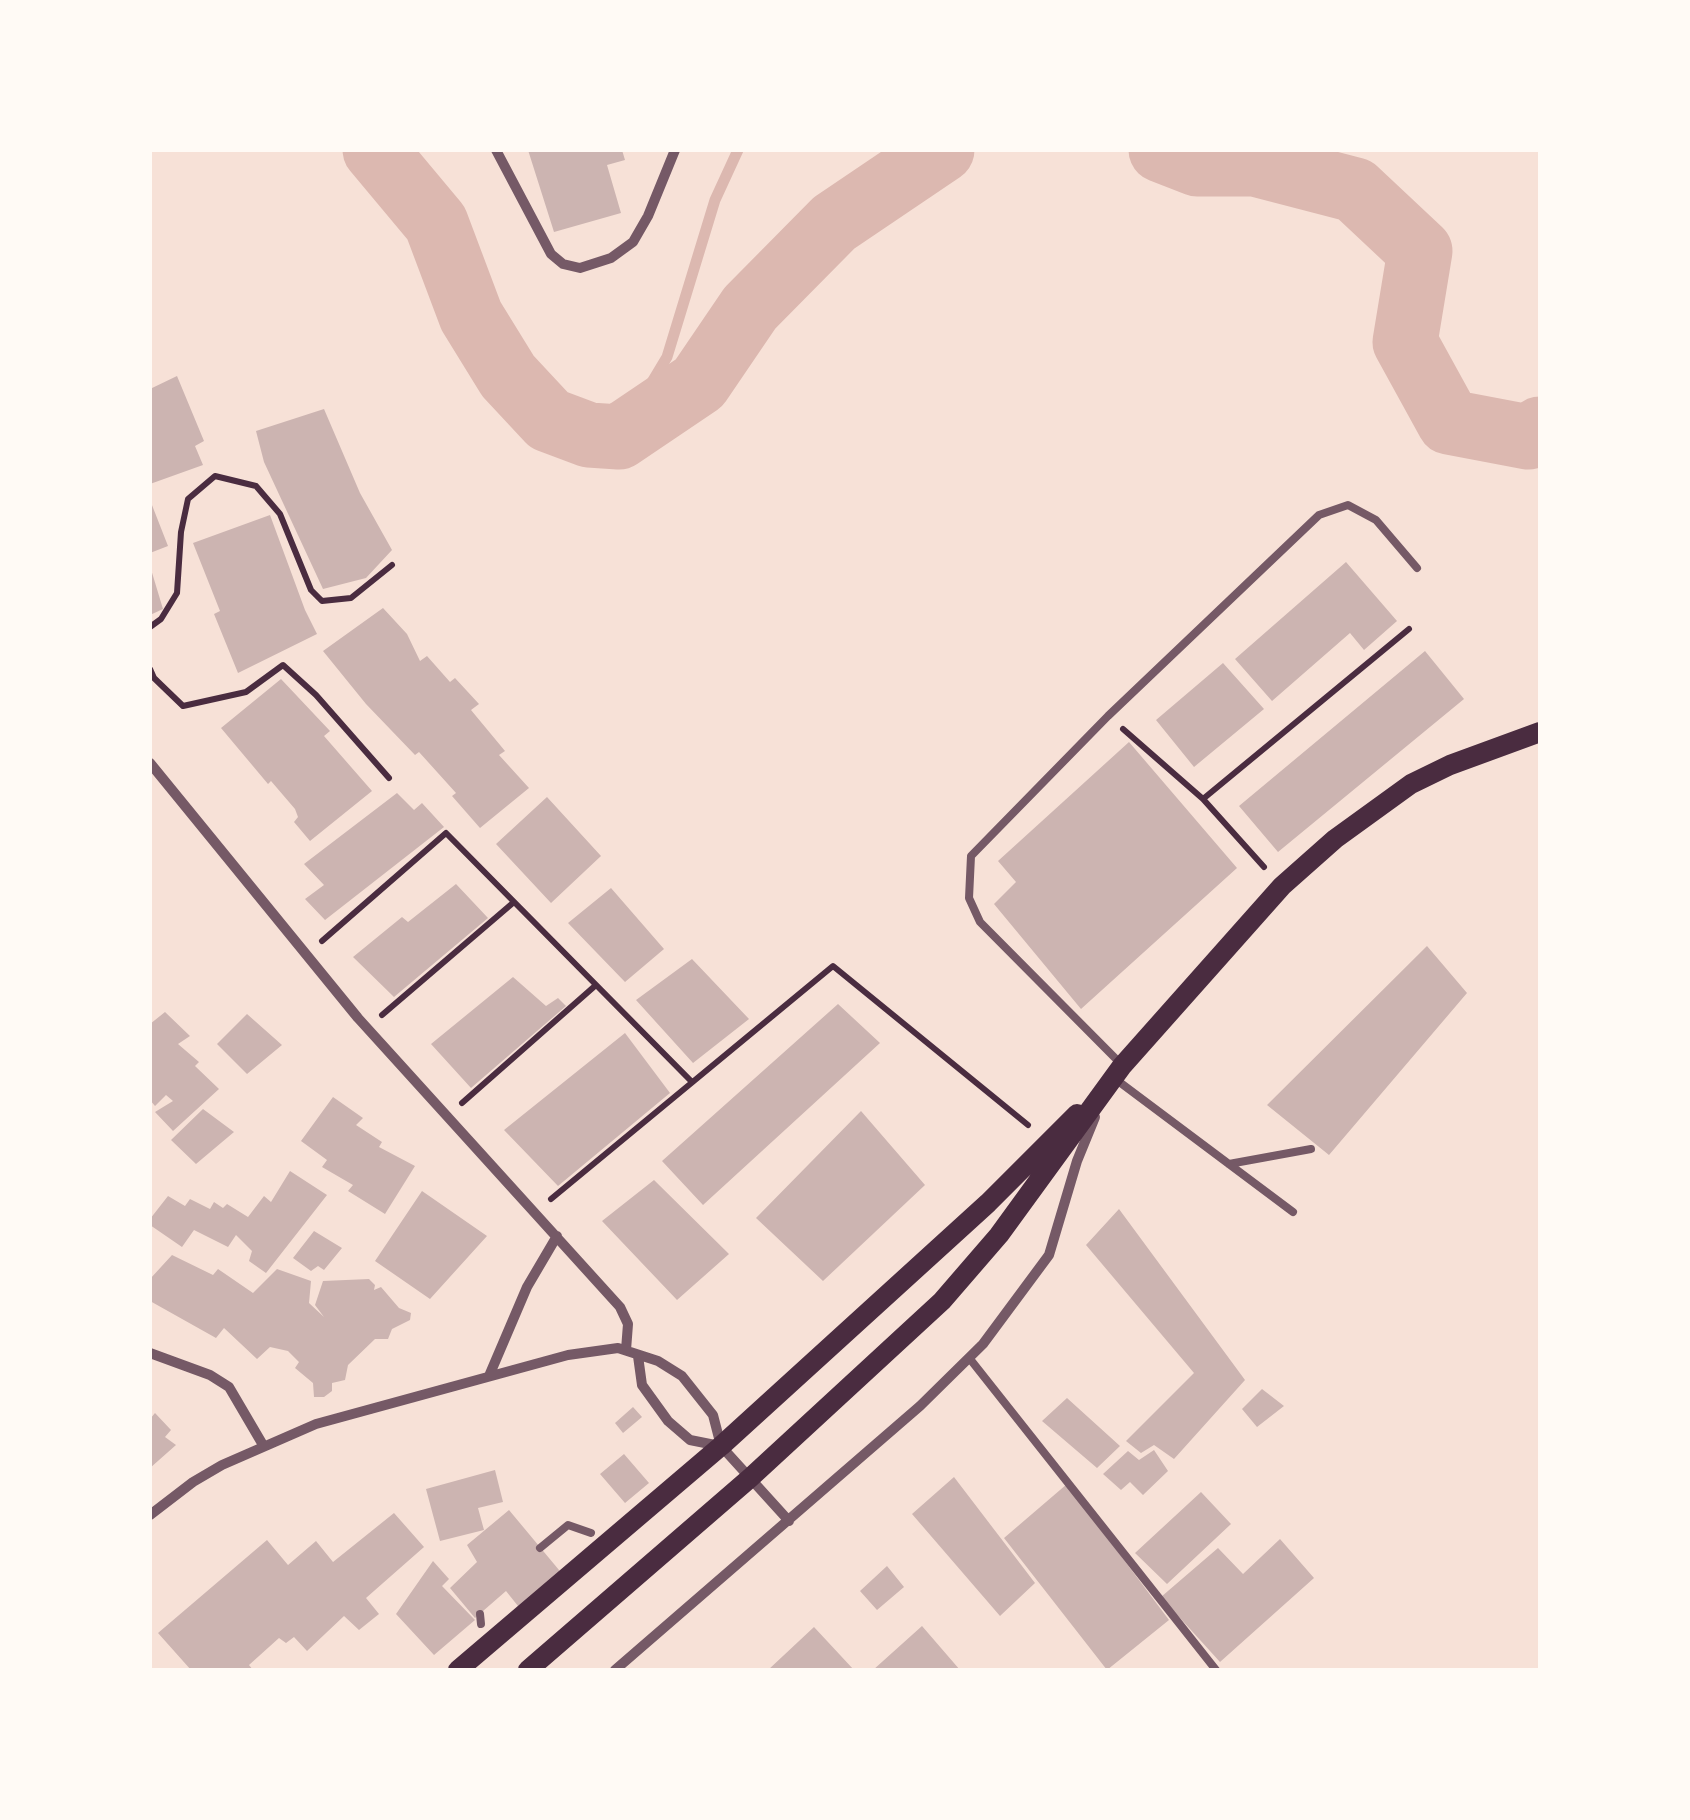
<!DOCTYPE html>
<style>
body{margin:0}
#map{position:relative;width:1690px;height:1820px;overflow:hidden;background:#f7e1d7;font-family:Commissioner,sans-serif}
canvas{display:block}
.frame{position:absolute;inset:0;border:152px solid #fffaf5;pointer-events:none}
</style>
<div id="map">
<canvas width="1690" height="1820"></canvas>
<div class="frame"></div>
</div>
<script>
const g = document.querySelector('canvas').getContext('2d');
g.lineJoin = 'round';
const toPath = rows => new Path2D(rows.map(r => 'M' + r).join(''));
function trace(path, color, width, dash) { g.strokeStyle = color; g.lineWidth = width; g.lineCap = dash ? 'butt' : 'round'; g.setLineDash(dash || []); g.stroke(path); }
function paint(path, color) { g.fillStyle = color; g.fill(path, 'evenodd'); }
trace(toPath([
 [619,437,667,357,715,200,738,150]
]), '#dcb8b0', 11);
trace(toPath([
 [375,150,436,223,471,316,508,376,549,420,589,435,619,437,699,383,750,308,834,223,942,150],
 [1161,150,1197,164,1255,164,1355,190,1420,251,1405,342,1449,422,1528,437,1540,429]
]), '#dcb8b0', 65);
paint(toPath([
 [528,150,622,150,625,160,607,165,621,213,554,232],
 [177,376,204,441,195,446,203,465,150,484,150,389],
 [324,409,360,493,392,550,366,578,323,589,264,462,256,431],
 [150,500,168,546,150,553],
 [270,515,305,610,317,634,238,673,214,614,220,611,193,543],
 [1346,562,1397,621,1364,650,1350,633,1272,701,1235,659],
 [150,566,163,609,150,615],
 [383,608,407,634,420,661,427,656,450,682,455,678,479,704,471,710,505,751,499,755,529,788,480,828,452,796,456,793,419,752,415,755,366,704,323,651],
 [1425,651,1464,699,1278,852,1239,806],
 [1223,663,1264,709,1194,767,1156,720],
 [281,679,330,731,324,736,372,791,310,841,294,822,298,817,295,809,271,781,268,784,221,728],
 [1129,742,1237,868,1081,1009,994,904,1016,882,998,861],
 [397,793,414,810,422,803,444,827,325,920,305,899,324,885,304,864],
 [547,797,601,856,551,903,496,844],
 [456,884,488,918,394,997,353,957,402,917,408,922],
 [611,888,664,949,625,982,568,923],
 [1427,946,1467,993,1329,1155,1267,1105],
 [692,959,749,1019,693,1063,636,1000],
 [513,977,546,1006,558,998,566,1006,471,1088,431,1044],
 [838,1004,880,1043,703,1205,662,1161],
 [165,1012,190,1036,178,1044,199,1062,195,1066,219,1089,173,1131,155,1112,173,1101,166,1095,155,1106,150,1100,150,1024],
 [247,1014,282,1045,247,1074,217,1044],
 [625,1033,670,1093,558,1186,504,1130],
 [333,1097,363,1118,356,1125,382,1142,379,1147,415,1166,385,1214,348,1191,353,1185,322,1167,327,1160,301,1141],
 [203,1109,234,1132,196,1164,171,1140],
 [861,1111,925,1185,823,1281,756,1218],
 [290,1171,327,1195,266,1273,249,1261,252,1251,236,1235,228,1247,194,1230,182,1247,150,1225,150,1219,168,1196,185,1206,190,1199,210,1209,214,1202,223,1208,227,1204,248,1217,264,1196,271,1202],
 [654,1180,729,1254,677,1300,602,1221],
 [422,1191,487,1236,430,1299,375,1261],
 [1119,1209,1245,1380,1174,1459,1154,1445,1141,1453,1126,1441,1194,1373,1086,1245],
 [314,1231,342,1248,324,1270,318,1266,311,1271,293,1258],
 [172,1255,213,1275,218,1269,253,1293,277,1269,311,1281,309,1303,324,1317,315,1305,323,1281,369,1279,375,1285,374,1290,381,1287,399,1308,411,1313,410,1320,392,1329,388,1339,375,1339,348,1365,345,1380,332,1383,332,1391,324,1397,314,1397,313,1383,295,1368,299,1362,288,1351,270,1347,257,1359,224,1328,216,1338,150,1301,150,1279],
 [1262,1389,1284,1406,1257,1427,1242,1409],
 [1067,1398,1120,1446,1097,1468,1042,1421],
 [633,1407,642,1417,623,1433,615,1423],
 [155,1413,171,1430,165,1437,176,1445,150,1468,150,1419],
 [1154,1450,1168,1471,1143,1495,1130,1482,1121,1490,1103,1474,1128,1451,1139,1460],
 [624,1454,649,1483,625,1503,600,1474],
 [495,1470,503,1502,478,1508,484,1530,440,1541,426,1489],
 [954,1477,1035,1583,1000,1616,912,1514],
 [1067,1484,1169,1620,1107,1670,1004,1538],
 [1201,1492,1231,1524,1167,1584,1135,1553],
 [509,1510,564,1576,522,1611,506,1591,475,1618,450,1588,477,1562,467,1545],
 [394,1513,424,1547,366,1598,379,1614,359,1630,344,1616,307,1651,294,1637,286,1643,279,1638,249,1665,253,1670,191,1670,158,1633,267,1540,288,1565,316,1541,333,1562],
 [1280,1539,1314,1578,1220,1662,1161,1597,1218,1548,1243,1574],
 [433,1561,449,1579,442,1586,475,1620,434,1655,396,1614],
 [887,1566,904,1587,877,1610,860,1591],
 [922,1626,960,1670,873,1670],
 [814,1627,854,1670,768,1670]
]), '#ccb4b1');
trace(toPath([
 [150,627,161,619,177,593,181,532,188,499,215,476,256,486,280,514,311,590,322,601,351,598,392,565],
 [150,669,154,678,183,706,246,692,283,665,316,695,389,778],
 [1123,729,1203,799,1264,867],
 [1203,799,1409,629],
 [322,941,446,833,692,1082],
 [382,1015,514,902],
 [462,1103,596,985],
 [551,1199,833,966,1028,1125]
]), '#4a2c40', 6);
trace(toPath([
 [1120,1063,980,922,969,898,971,856,1108,716,1319,515,1348,505,1376,520,1417,568],
 [1114,1078,1293,1212],
 [1229,1164,1311,1149],
 [970,1359,1216,1670],
 [540,1548,568,1525,591,1533],
 [480,1614,481,1624]
]), '#755966', 8);
trace(toPath([
 [496,150,551,254,563,264,580,268,611,258,633,242,648,216,675,150],
 [150,763,358,1018,620,1307,628,1324,626,1350],
 [150,1353,210,1375,229,1387,263,1445],
 [638,1356,642,1385,668,1421,690,1440,720,1446],
 [489,1376,527,1287,557,1236],
 [150,1515,193,1482,222,1465,316,1424,568,1355,618,1348,658,1361,682,1376,713,1415,721,1446,789,1521],
 [615,1670,920,1406,983,1344,1049,1255,1077,1161,1095,1117]
]), '#755966', 10);
trace(toPath([
 [458,1670,721,1446,988,1203,1077,1114],
 [528,1670,750,1478,942,1301,999,1235,1122,1066,1282,886,1335,839,1411,784,1450,765,1540,732]
]), '#4a2c40', 20);
</script>
